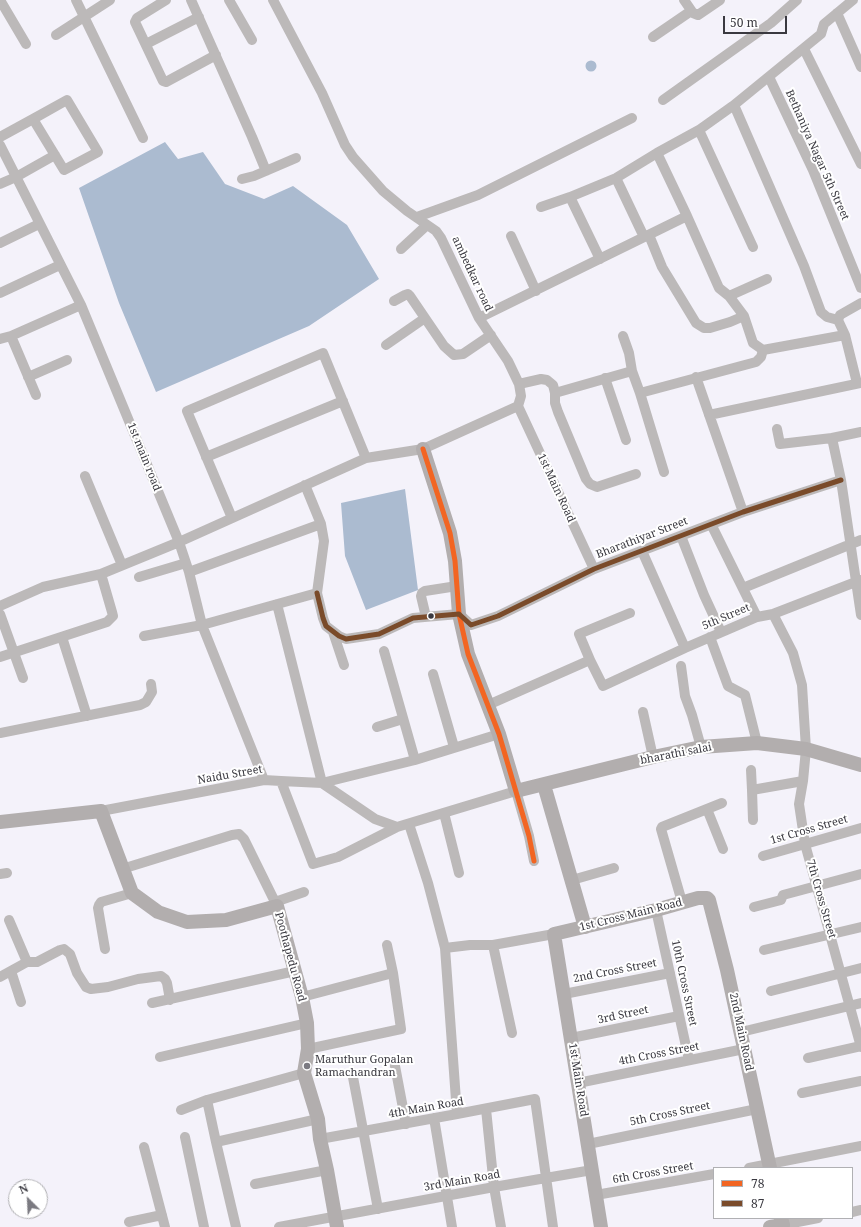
<!DOCTYPE html>
<style>
body{margin:0}
#map{position:relative;width:861px;height:1227px;overflow:hidden;background:#f4f2fa;font-family:"Noto Serif",serif}
canvas{display:block}
.legend{position:absolute;left:713px;top:1167px;width:140px;height:52px;box-sizing:border-box;background:#fff;border:1px solid #b0b0b3;margin:0;padding:5px 7px;list-style:none;font-size:12px;color:#3a3940}
.legend li{display:flex;align-items:center;gap:8px;height:20px}
.legend b{width:20px;border:1px solid #b0b0b3}
.north{position:absolute;left:8px;top:1179px;width:40px;height:40px;box-sizing:border-box;background:#fff;border:1px solid #b0b0b3;border-radius:50%;rotate:336deg;font-size:11px;font-weight:700;line-height:16px;text-align:center;color:#3a3940}
.north::after{content:'';display:block;margin:auto;width:14px;height:18px;background:#7b7a81;clip-path:polygon(50% 0,100% 100%,50% 72%,0 100%)}
.scale{position:absolute;left:723px;top:16px;width:64px;height:18px;box-sizing:border-box;border:2px solid #3a3940;border-top:0;padding-left:5px;font-size:12px;line-height:14px;white-space:nowrap;color:#3a3940;-webkit-text-stroke:3px #fff;paint-order:stroke}
</style>
<div id="map">
<canvas width="861" height="1227"></canvas>
<ul class="legend">
<li><b style="height:5px;background:#f26522"></b>78</li>
<li><b style="height:5px;background:#7a4b2a"></b>87</li>
</ul>
<div class="north">N</div>
<div class="scale">50 m</div>
</div>
<script>
const g = document.querySelector('canvas').getContext('2d');
g.lineJoin = 'round';
function paint(path, color) { g.fillStyle = color; g.fill(path, 'evenodd'); }
const toPath = rows => new Path2D(rows.map(r => 'M' + r).join(''));
function trace(path, color, width, dash) { g.strokeStyle = color; g.lineWidth = width; g.lineCap = dash ? 'butt' : 'round'; g.setLineDash(dash || []); g.stroke(path); }
function drawText(font, color, halo, rows, align = 'center') {
  g.font = font + ' "Noto Serif",serif'; g.lineWidth = 4; g.setLineDash([]); g.textBaseline = 'middle'; g.strokeStyle = halo; g.fillStyle = color; for (const [text, x, y, turn = 0] of rows) {
    g.save(); g.translate(x, y); g.rotate((+turn || 0) * Math.PI / 180); g.textAlign = isNaN(turn) ? turn : align; if (halo) g.strokeText(text, 0, 0); g.fillText(text, 0, 0); g.restore();
  }
}
paint(toPath([
 '585.5 66a5.5 5.5 0 1 1 11 0a5.5 5.5 0 1 1-11 0Z',
 [165,142,178,159,203,152,225,184,264,199,293,186,347,225,379,279,309,326,156,392,119,303,79,188],
 [405,489,418,590,366,610,345,556,341,503]
]), '#abbbd0');
trace(toPath([
 [0,0,26,44],
 [76,0,143,138],
 [166,0,137,18,135,22,163,81,166,82,216,55],
 [191,0,252,137,266,171],
 [229,0,252,40],
 [684,0,693,13,698,15,720,0],
 [837,13,861,67],
 [56,35,110,0],
 [653,37,691,11],
 [146,44,199,17],
 [804,49,861,164],
 [769,77,813,170,861,288],
 [663,100,771,23,797,0],
 [734,105,804,266,821,312,827,317,838,320],
 [699,130,753,247],
 [0,137,33,119,67,100,98,152,64,170,33,119],
 [0,145,81,305,179,542,189,572,202,625,264,780],
 [616,178,644,237],
 [242,179,254,176,296,158],
 [0,184,16,177,55,155],
 [570,197,600,259],
 [541,207,570,197,616,178,657,153],
 [417,217,478,195,632,118],
 [649,235,662,267,696,323,704,328,710,328,730,322,744,316],
 [511,236,536,291],
 [0,243,39,224],
 [401,249,427,225],
 [0,293,60,265],
 [729,296,767,279],
 [394,301,405,295,408,294,410,296,444,346,454,355,463,354,491,335],
 [479,318,687,216],
 [845,335,763,350,753,343,744,316,729,296,719,288,687,216,657,153,699,130,734,105,821,34,824,24,853,0],
 [11,336,36,395],
 [623,336,629,353,632,371],
 [0,339,11,336,81,305],
 [386,345,425,318],
 [28,377,67,360],
 [696,377,743,512],
 [605,378,626,440],
 [857,383,845,335,838,320,840,315,861,303],
 [519,384,541,379,547,380,553,385,555,393,632,371,640,393,756,362,761,357,763,350],
 [555,393,555,403,558,412,586,479,590,484,597,487,636,474],
 [640,393,664,472],
 [518,406,594,569],
 [709,415,861,383],
 [777,429,780,444,832,438,861,432],
 [832,438,841,480,861,615],
 [206,457,343,401],
 [85,476,122,565],
 [232,518,187,411,323,353,366,458],
 [711,524,757,617],
 [681,536,704,595,721,632],
 [642,551,685,648],
 [189,572,321,524],
 [139,577,186,563],
 [743,588,861,540],
 [317,593,323,618,326,626,339,636,346,639,379,634,413,618,459,614,471,625,498,616,594,569,743,512,841,480],
 [277,604,322,783,415,760],
 [0,606,43,587,101,574,179,542,366,458,423,449,518,406,521,396,519,384,508,361,479,318,441,238,436,231,407,211,383,191,353,157,345,145,322,93,273,0],
 [0,614,23,678],
 [773,614,793,653,802,685,806,749,803,781,799,804,805,844,861,1047],
 [426,617,421,596,422,593,425,591,457,586],
 [333,632,344,665],
 [144,636,202,625,317,593,324,541,321,524,305,485],
 [62,637,87,716],
 [710,637,728,686,745,695,757,743],
 [384,651,415,760,499,734],
 [0,657,107,622,113,616,112,612,101,574],
 [590,660,603,686,685,648,757,617,773,614,861,580],
 [681,666,685,696,692,715,701,747],
 [433,674,454,747],
 [488,705,590,660,579,634,630,613],
 [643,712,653,757],
 [377,727,403,719],
 [0,733,140,705,146,702,152,692,151,684],
 [751,770,752,790,803,781],
 [281,781,313,864,338,857,397,827],
 [752,790,753,820],
 [707,809,723,849],
 [101,811,264,780,281,781,322,783,375,819,397,827,516,791,529,836,534,861],
 [444,813,459,873],
 [409,824,428,883,445,948],
 [763,856,861,828],
 [122,869,232,835,239,834,244,839,277,906],
 [0,874,7,873],
 [572,880,614,868],
 [275,902,304,892],
 [682,902,661,829,662,827,722,803],
 [754,907,781,900,783,895,861,874],
 [656,910,689,1060],
 [9,920,27,962,37,962,60,950,64,949,70,954,77,973,86,987,91,989,108,987,138,979,161,976,165,979,167,983,170,1000],
 [387,945,393,973],
 [105,949,98,908,99,905,101,902,132,893],
 [764,950,861,927],
 [11,971,21,1002],
 [0,977,27,962],
 [771,991,861,968],
 [564,994,670,973],
 [302,997,393,973,401,1029,308,1049],
 [152,1003,295,971],
 [741,1032,861,1003],
 [512,1033,493,945,554,934],
 [571,1038,679,1016],
 [160,1057,307,1023],
 [808,1058,861,1046],
 [395,1066,406,1124],
 [352,1072,378,1209],
 [578,1083,744,1049],
 [802,1093,861,1081],
 [207,1100,216,1142,236,1227],
 [486,1109,494,1187,501,1227],
 [181,1110,207,1100,304,1073],
 [457,1114,445,948,470,945,493,945],
 [434,1118,452,1227],
 [185,1137,204,1227],
 [320,1139,457,1114,535,1099,553,1227],
 [216,1142,318,1119],
 [588,1144,757,1109],
 [144,1147,165,1227],
 [749,1168,861,1146],
 [255,1184,327,1170],
 [596,1195,714,1174],
 [852,1212,861,1210],
 [129,1222,162,1215],
 [279,1227,494,1187,592,1170],
 [783,1227,783,1225,818,1218]
]), '#bcb9b9', 10);
trace(toPath([
 [423,449,450,533,455,561,459,614,468,654,499,734,516,791,653,757,701,747,757,743,806,749,861,765],
 [544,785,585,927],
 [0,822,101,811,132,893,158,912,187,922,226,920,277,906,302,997,307,1023,308,1049,304,1073,318,1119,320,1139,327,1170,337,1227],
 [601,1227,554,934,656,910,698,898,707,898,709,900,727,970,770,1168],
 [770,1227,783,1225,781,1218]
]), '#b2aeae', 14);
trace(toPath([
 [423,449,450,533,455,561,459,614,468,654,499,734,529,836,534,861]
]), '#f26522', 5);
trace(toPath([
 [317,593,323,618,326,626,339,636,346,639,379,634,413,618,459,614,471,625,498,616,594,569,743,512,841,480]
]), '#7a4b2a', 5);
for (const [x, y, r, color] of [
 [431,616,3.5,"#3a3940"],
 [307,1066,4,"#7b7a81"]
]) { const dot = new Path2D(); dot.arc(x, y, r, 0, 2 * Math.PI); g.fillStyle = color; g.fill(dot); trace(dot, '#fff', 1.5); }
drawText('11px', '#3a3940', '#fff', [
 ["Bethaniya Nagar 5th Street",817,155,66],
 ["ambedkar road",472,274,65],
 ["1st main road",144,457,68],
 ["1st Main Road",556,488,65],
 ["Bharathiyar Street",642,538,-21],
 ["5th Street",726,617,-23],
 ["bharathi salai",676,754,-11],
 ["Naidu Street",230,775,-10],
 ["1st Cross Street",809,830,-16],
 ["7th Cross Street",821,899,74],
 ["1st Cross Main Road",631,915,-14],
 ["Poothapedu Road",290,957,75],
 ["2nd Cross Street",615,971,-11],
 ["10th Cross Street",684,983,78],
 ["3rd Street",623,1015,-12],
 ["2nd Main Road",741,1032,78],
 ["4th Cross Street",659,1054,-11],
 ["1st Main Road",578,1080,81],
 ["4th Main Road",426,1108,-10],
 ["5th Cross Street",670,1114,-12],
 ["6th Cross Street",653,1173,-10],
 ["3rd Main Road",462,1181,-10]
]);
drawText('11px', '#3a3940', '#fff', [
 ["Maruthur Gopalan",315,1060],
 ["Ramachandran",315,1073]
], 'left');
</script>
